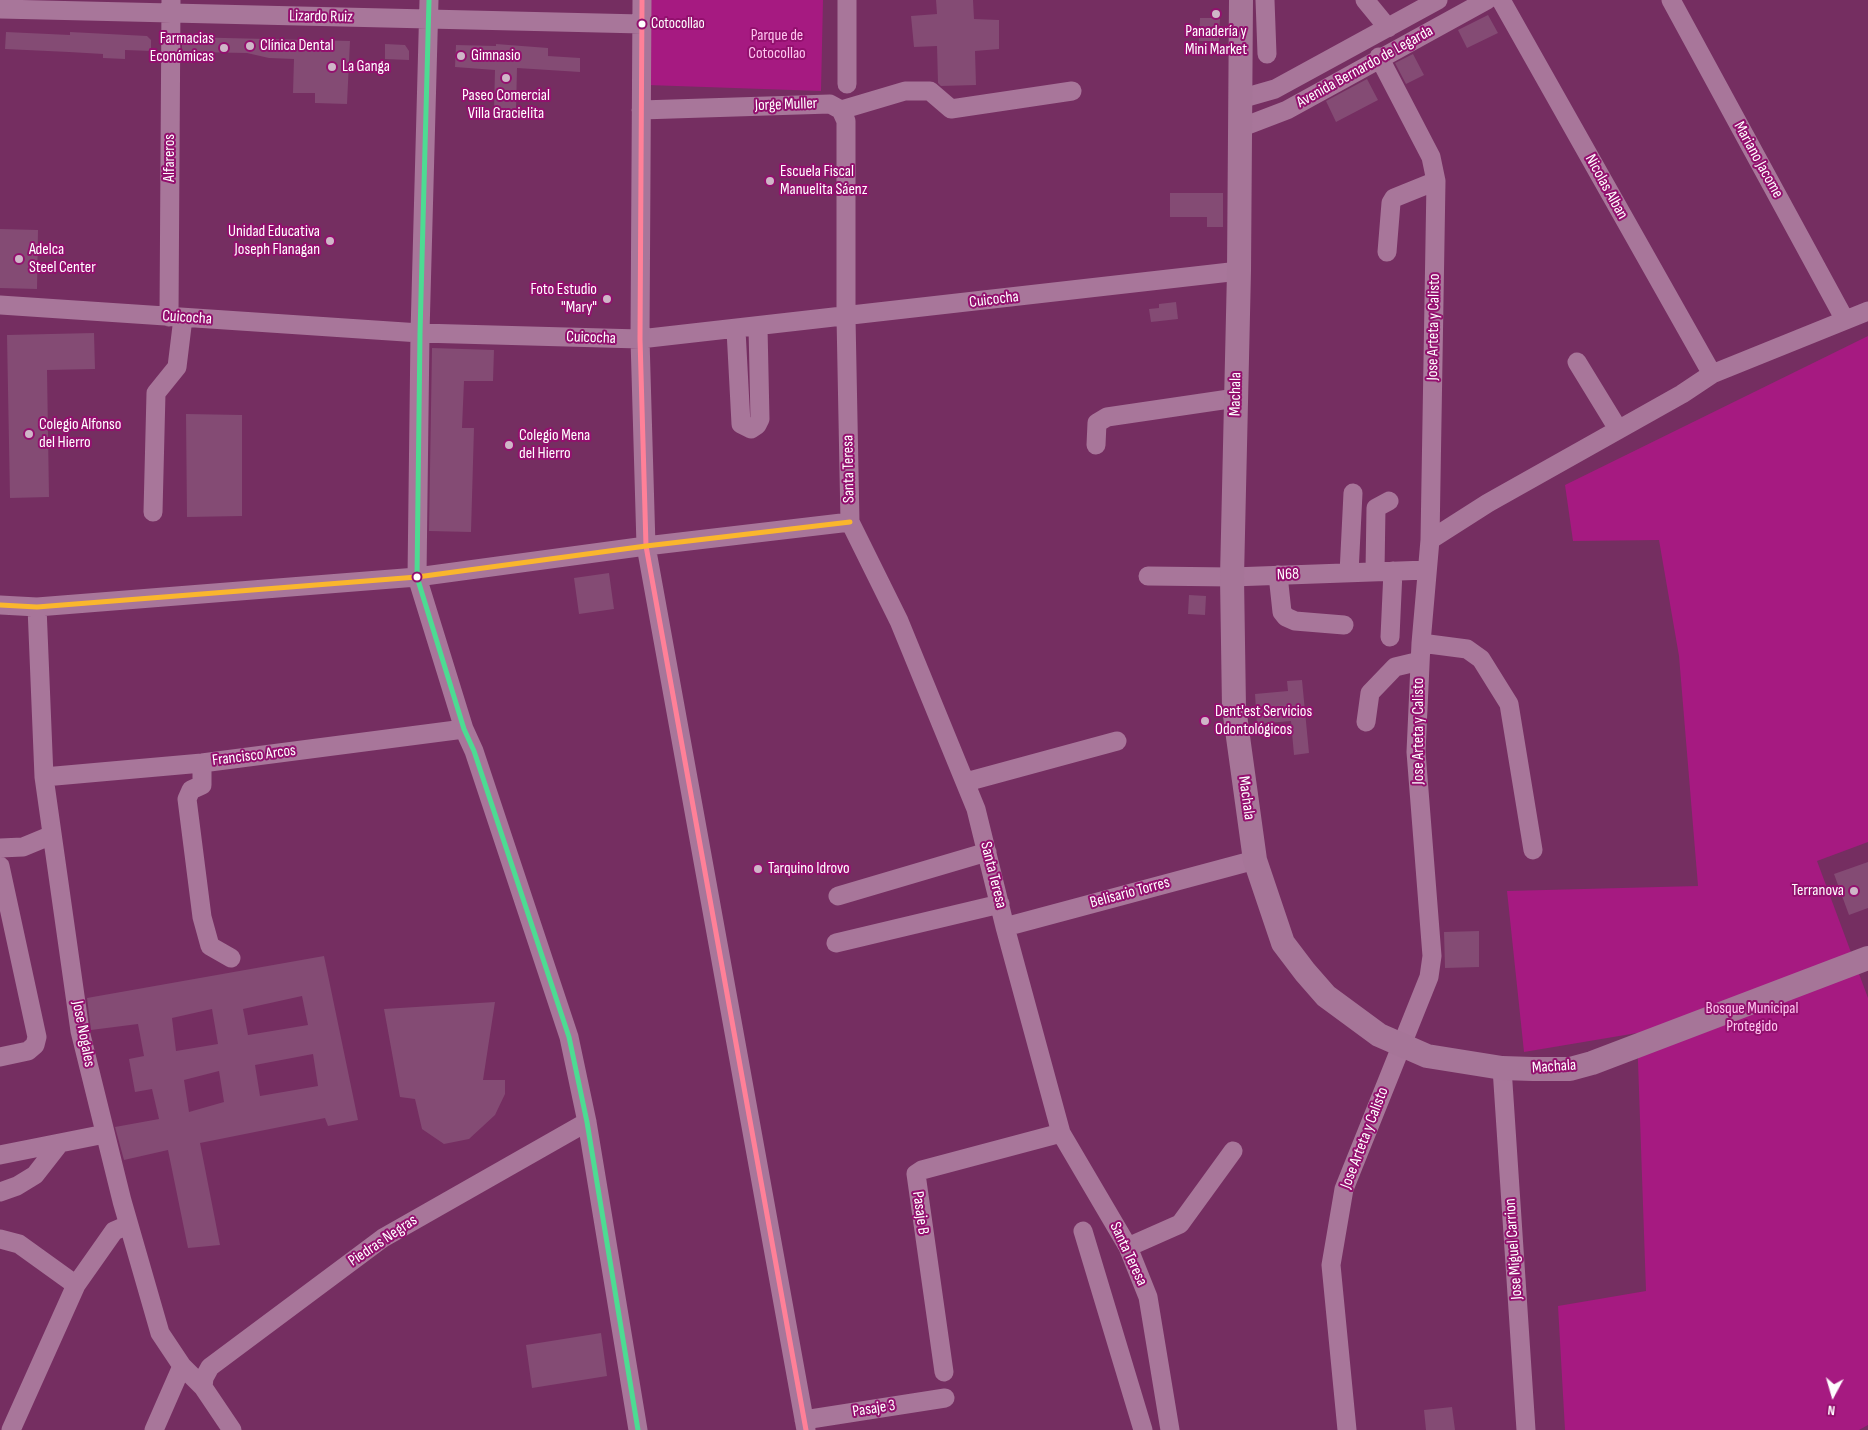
<!DOCTYPE html>
<meta charset="utf-8">
<style>
body{margin:0}
#map{position:relative;width:1868px;height:1430px;overflow:hidden;background:#752e61;font-family:"Sofia Sans Condensed",sans-serif}
canvas{display:block}
.north{position:absolute;left:1808px;top:1370px;width:50px;height:50px;-webkit-text-stroke:4px #93106e;paint-order:stroke;rotate:186deg;font-size:14px;font-weight:700;line-height:20px;text-align:center;color:#fff}
.north::after{content:'';display:block;margin:auto;width:18px;height:22px;background:#fff;clip-path:polygon(50% 0,100% 100%,50% 72%,0 100%)}
</style>
<div id="map">
<canvas width="1868" height="1430"></canvas>
<div class="north">N</div>
</div>
<script>
const g = document.querySelector('canvas').getContext('2d');
g.lineJoin = 'round';
function paint(path, color) { g.fillStyle = color; g.fill(path, 'evenodd'); }
const toPath = rows => new Path2D(rows.map(r => 'M' + r).join(''));
function trace(path, color, width, dash) { g.strokeStyle = color; g.lineWidth = width; g.lineCap = dash ? 'butt' : 'round'; g.setLineDash(dash || []); g.stroke(path); }
function drawText(font, color, halo, rows, align = 'center') {
  g.font = font + ' "Sofia Sans Condensed",sans-serif'; g.lineWidth = 4; g.setLineDash([]); g.textBaseline = 'middle'; g.strokeStyle = halo; g.fillStyle = color; for (const [text, x, y, turn = 0] of rows) {
    g.save(); g.translate(x, y); g.rotate((+turn || 0) * Math.PI / 180); g.textAlign = isNaN(turn) ? turn : align; if (halo) g.strokeText(text, 0, 0); g.fillText(text, 0, 0); g.restore();
  }
}
paint(toPath([
 [651,0,823,0,821,91,647,85],
 [1868,336,1868,842,1817,861,1868,998,1868,1425,1859,1430,1565,1430,1558,1306,1646,1291,1637,1033,1524,1052,1507,891,1698,886,1679,656,1659,540,1573,541,1565,485]
]), '#a61a81');
paint(toPath([
 [936,0,973,0,974,19,999,20,999,49,975,51,976,85,941,86,938,83,937,46,914,47,911,16,937,14],
 [1488,15,1498,33,1467,48,1458,30],
 [1200,18,1220,18,1219,41,1199,41],
 [6,32,70,35,70,32,147,36,151,40,151,51,125,50,125,59,103,58,103,54,69,52,5,49],
 [184,37,350,41,347,104,315,103,315,93,293,93,294,59,269,58,247,53,193,52,192,61,182,60,182,39],
 [385,44,405,45,409,51,409,60,385,59],
 [496,44,548,48,548,56,580,58,580,72,517,68,516,111,494,110,495,70,455,67,456,45,496,46],
 [1413,54,1424,75,1406,84,1395,63],
 [1367,79,1378,100,1336,122,1326,101],
 [1170,193,1223,193,1223,227,1207,227,1207,217,1170,217],
 [0,229,38,230,37,289,0,288],
 [1176,302,1178,319,1151,322,1149,309,1159,308,1159,304],
 [94,333,95,369,47,370,49,497,10,498,7,335],
 [432,348,494,350,493,381,464,381,462,428,474,428,471,532,429,531],
 [186,414,242,415,242,516,187,517],
 [609,573,614,609,579,614,574,578],
 [1189,595,1206,596,1205,615,1188,614],
 [1302,680,1309,753,1294,755,1291,721,1257,724,1255,694,1288,691,1287,681],
 [1868,862,1868,908,1849,915,1834,874],
 [1479,931,1479,967,1445,968,1444,932],
 [324,956,358,1120,328,1126,325,1118,200,1143,220,1245,188,1248,168,1150,124,1160,115,1127,159,1119,152,1089,135,1092,129,1059,144,1056,138,1024,91,1030,87,998],
 [302,996,308,1025,248,1035,243,1009],
 [212,1009,218,1044,176,1051,172,1018],
 [313,1054,318,1086,260,1096,255,1065],
 [219,1071,224,1102,189,1112,184,1080],
 [495,1002,483,1080,505,1080,505,1094,495,1115,469,1139,444,1144,422,1129,415,1099,400,1097,384,1009],
 [601,1333,607,1376,532,1388,526,1345],
 [1452,1407,1455,1430,1426,1430,1424,1410]
]), '#844b74');
trace(toPath([
 [429,0,420,333,417,577,464,729,474,751,569,1037,587,1122,638,1430],
 [642,0,640,339,646,546,806,1430],
 [1265,0,1267,54],
 [1365,0,1388,28],
 [1501,0,1712,374],
 [1671,0,1845,320],
 [0,9,642,24],
 [847,84,847,0],
 [1240,99,1275,89,1438,0],
 [641,110,830,104,841,110,846,121,846,317,850,522,899,621,976,809,1005,927,1061,1133,1128,1247,1148,1297,1170,1430],
 [841,110,905,91,930,91,951,109,1072,91],
 [1240,128,1287,110,1487,0],
 [1387,252,1391,203,1394,198,1436,181],
 [0,305,420,333,640,339,1239,271],
 [169,317,171,0],
 [736,330,741,424,751,429,757,425,760,419,758,327],
 [1577,362,1618,429],
 [1096,445,1097,423,1107,417,1236,398],
 [153,512,156,393,177,367,183,318],
 [1430,540,1488,503,1682,394,1712,374,1868,311],
 [1375,571,1376,508,1389,501],
 [1349,573,1353,493],
 [1278,575,1282,612,1286,617,1295,621,1344,625],
 [1148,576,1232,577,1427,570],
 [0,605,37,607,417,577,646,546,850,522],
 [37,607,44,777,80,1031,122,1201,160,1333,182,1366,203,1387,232,1430],
 [1390,637,1393,571],
 [1421,643,1467,649,1481,659,1509,704,1533,850],
 [1366,722,1370,693,1395,667,1420,661],
 [202,763,202,785,191,790,187,799,202,917,210,946,231,958],
 [44,777,202,763,464,729],
 [966,782,1117,741],
 [0,848,23,847,52,835],
 [0,866,37,1037,35,1045,28,1051,0,1057],
 [838,896,987,852],
 [1005,927,1255,860],
 [836,943,1000,904],
 [1502,1068,1526,1430],
 [0,1155,105,1134],
 [0,1192,17,1186,35,1175,60,1143],
 [1083,1231,1143,1430],
 [0,1239,19,1244,76,1285],
 [1128,1247,1180,1224,1233,1151],
 [944,1372,916,1174,922,1170,1061,1133],
 [203,1387,204,1378,210,1367,383,1238,587,1122],
 [804,1420,945,1398],
 [11,1430,76,1285,114,1231,128,1225],
 [154,1430,182,1366],
 [1347,1430,1331,1265,1344,1189,1429,977,1432,956,1416,752,1421,643,1430,540,1436,181,1431,157,1379,57]
]), '#a8769a', 19);
trace(toPath([
 [1241,0,1239,271,1232,577,1234,708,1255,860,1283,943,1305,972,1326,996,1379,1035,1427,1056,1502,1068,1533,1069,1570,1069,1592,1063,1868,958]
]), '#a67598', 24);
trace(toPath([
 [429,0,420,333,417,577,464,729,474,751,569,1037,587,1122,638,1430]
]), '#4ddb92', 5);
trace(toPath([
 [642,0,640,339,646,546,806,1430]
]), '#ff8098', 5);
trace(toPath([
 [0,605,37,607,417,577,646,546,850,522]
]), '#fab62d', 5);
for (const [x, y, r, color] of [
 [1216,14,5,"#cfb6c8"],
 [642,24,4.5,"#fff"],
 [250,46,5,"#cfb6c8"],
 [224,48,5,"#cfb6c8"],
 [461,56,5,"#cfb6c8"],
 [332,67,5,"#cfb6c8"],
 [506,78,5,"#cfb6c8"],
 [770,181,5,"#cfb6c8"],
 [330,241,5,"#cfb6c8"],
 [19,259,5,"#cfb6c8"],
 [607,299,5,"#cfb6c8"],
 [29,434,5,"#cfb6c8"],
 [509,445,5,"#cfb6c8"],
 [417,577,4.5,"#fff"],
 [1205,721,5,"#cfb6c8"],
 [758,869,5,"#cfb6c8"],
 [1854,891,5,"#cfb6c8"]
]) { const dot = new Path2D(); dot.arc(x, y, r, 0, 2 * Math.PI); g.fillStyle = color; g.fill(dot); trace(dot, '#93106e', 2); }
drawText('15px', '#fff', '#93106e', [
 ["Cotocollao",651,24]
], 'left');
drawText('16px', '#fff', '#93106e', [
 ["Lizardo Ruiz",321,17,1],
 ["Avenida Bernardo de Legarda",1365,67,-29],
 ["Jorge Muller",786,105,-2],
 ["Alfareros",170,158,-90],
 ["Mariano Jacome",1758,160,61],
 ["Nicolas Alban",1606,187,61],
 ["Cuicocha",994,300,-7],
 ["Cuicocha",187,318,4],
 ["Jose Arteta y Calisto",1434,327,-89],
 ["Cuicocha",591,338,2],
 ["Machala",1236,394,-89],
 ["Santa Teresa",849,469,-91],
 ["N68",1288,575,-2],
 ["Jose Arteta y Calisto",1419,731,-90],
 ["Francisco Arcos",254,756,-7],
 ["Machala",1246,798,82],
 ["Santa Teresa",993,875,76],
 ["Belisario Torres",1130,893,-15],
 ["Jose Nogales",83,1034,79],
 ["Machala",1554,1067,-4],
 ["Jose Arteta y Calisto",1365,1138,-69],
 ["Pasaje B",920,1213,82],
 ["Piedras Negras",383,1241,-34],
 ["Jose Miguel Carrion",1514,1249,-94],
 ["Santa Teresa",1128,1254,65],
 ["Pasaje 3",874,1409,-9]
]);
drawText('16px', '#fff', '#93106e', [
 ["Panadería y",1216,32,"center"],
 ["Mini Market",1216,50,"center"],
 ["Farmacias",214,39,"right"],
 ["Económicas",214,57,"right"],
 ["Clínica Dental",260,46],
 ["Gimnasio",471,56],
 ["La Ganga",342,67],
 ["Paseo Comercial",506,96,"center"],
 ["Villa Gracielita",506,114,"center"],
 ["Escuela Fiscal",780,172],
 ["Manuelita Sáenz",780,190],
 ["Unidad Educativa",320,232,"right"],
 ["Joseph Flanagan",320,250,"right"],
 ["Adelca",29,250],
 ["Steel Center",29,268],
 ["Foto Estudio",597,290,"right"],
 ["\"Mary\"",597,308,"right"],
 ["Colegio Alfonso",39,425],
 ["del Hierro",39,443],
 ["Colegio Mena",519,436],
 ["del Hierro",519,454],
 ["Dent'est Servicios",1215,712],
 ["Odontológicos",1215,730],
 ["Tarquino Idrovo",768,869],
 ["Terranova",1844,891,"right"]
], 'left');
drawText('16px', '#fec4ef', '#93106e', [
 ["Parque de",777,36],
 ["Cotocollao",777,54],
 ["Bosque Municipal",1752,1009],
 ["Protegido",1752,1027]
]);
</script>
